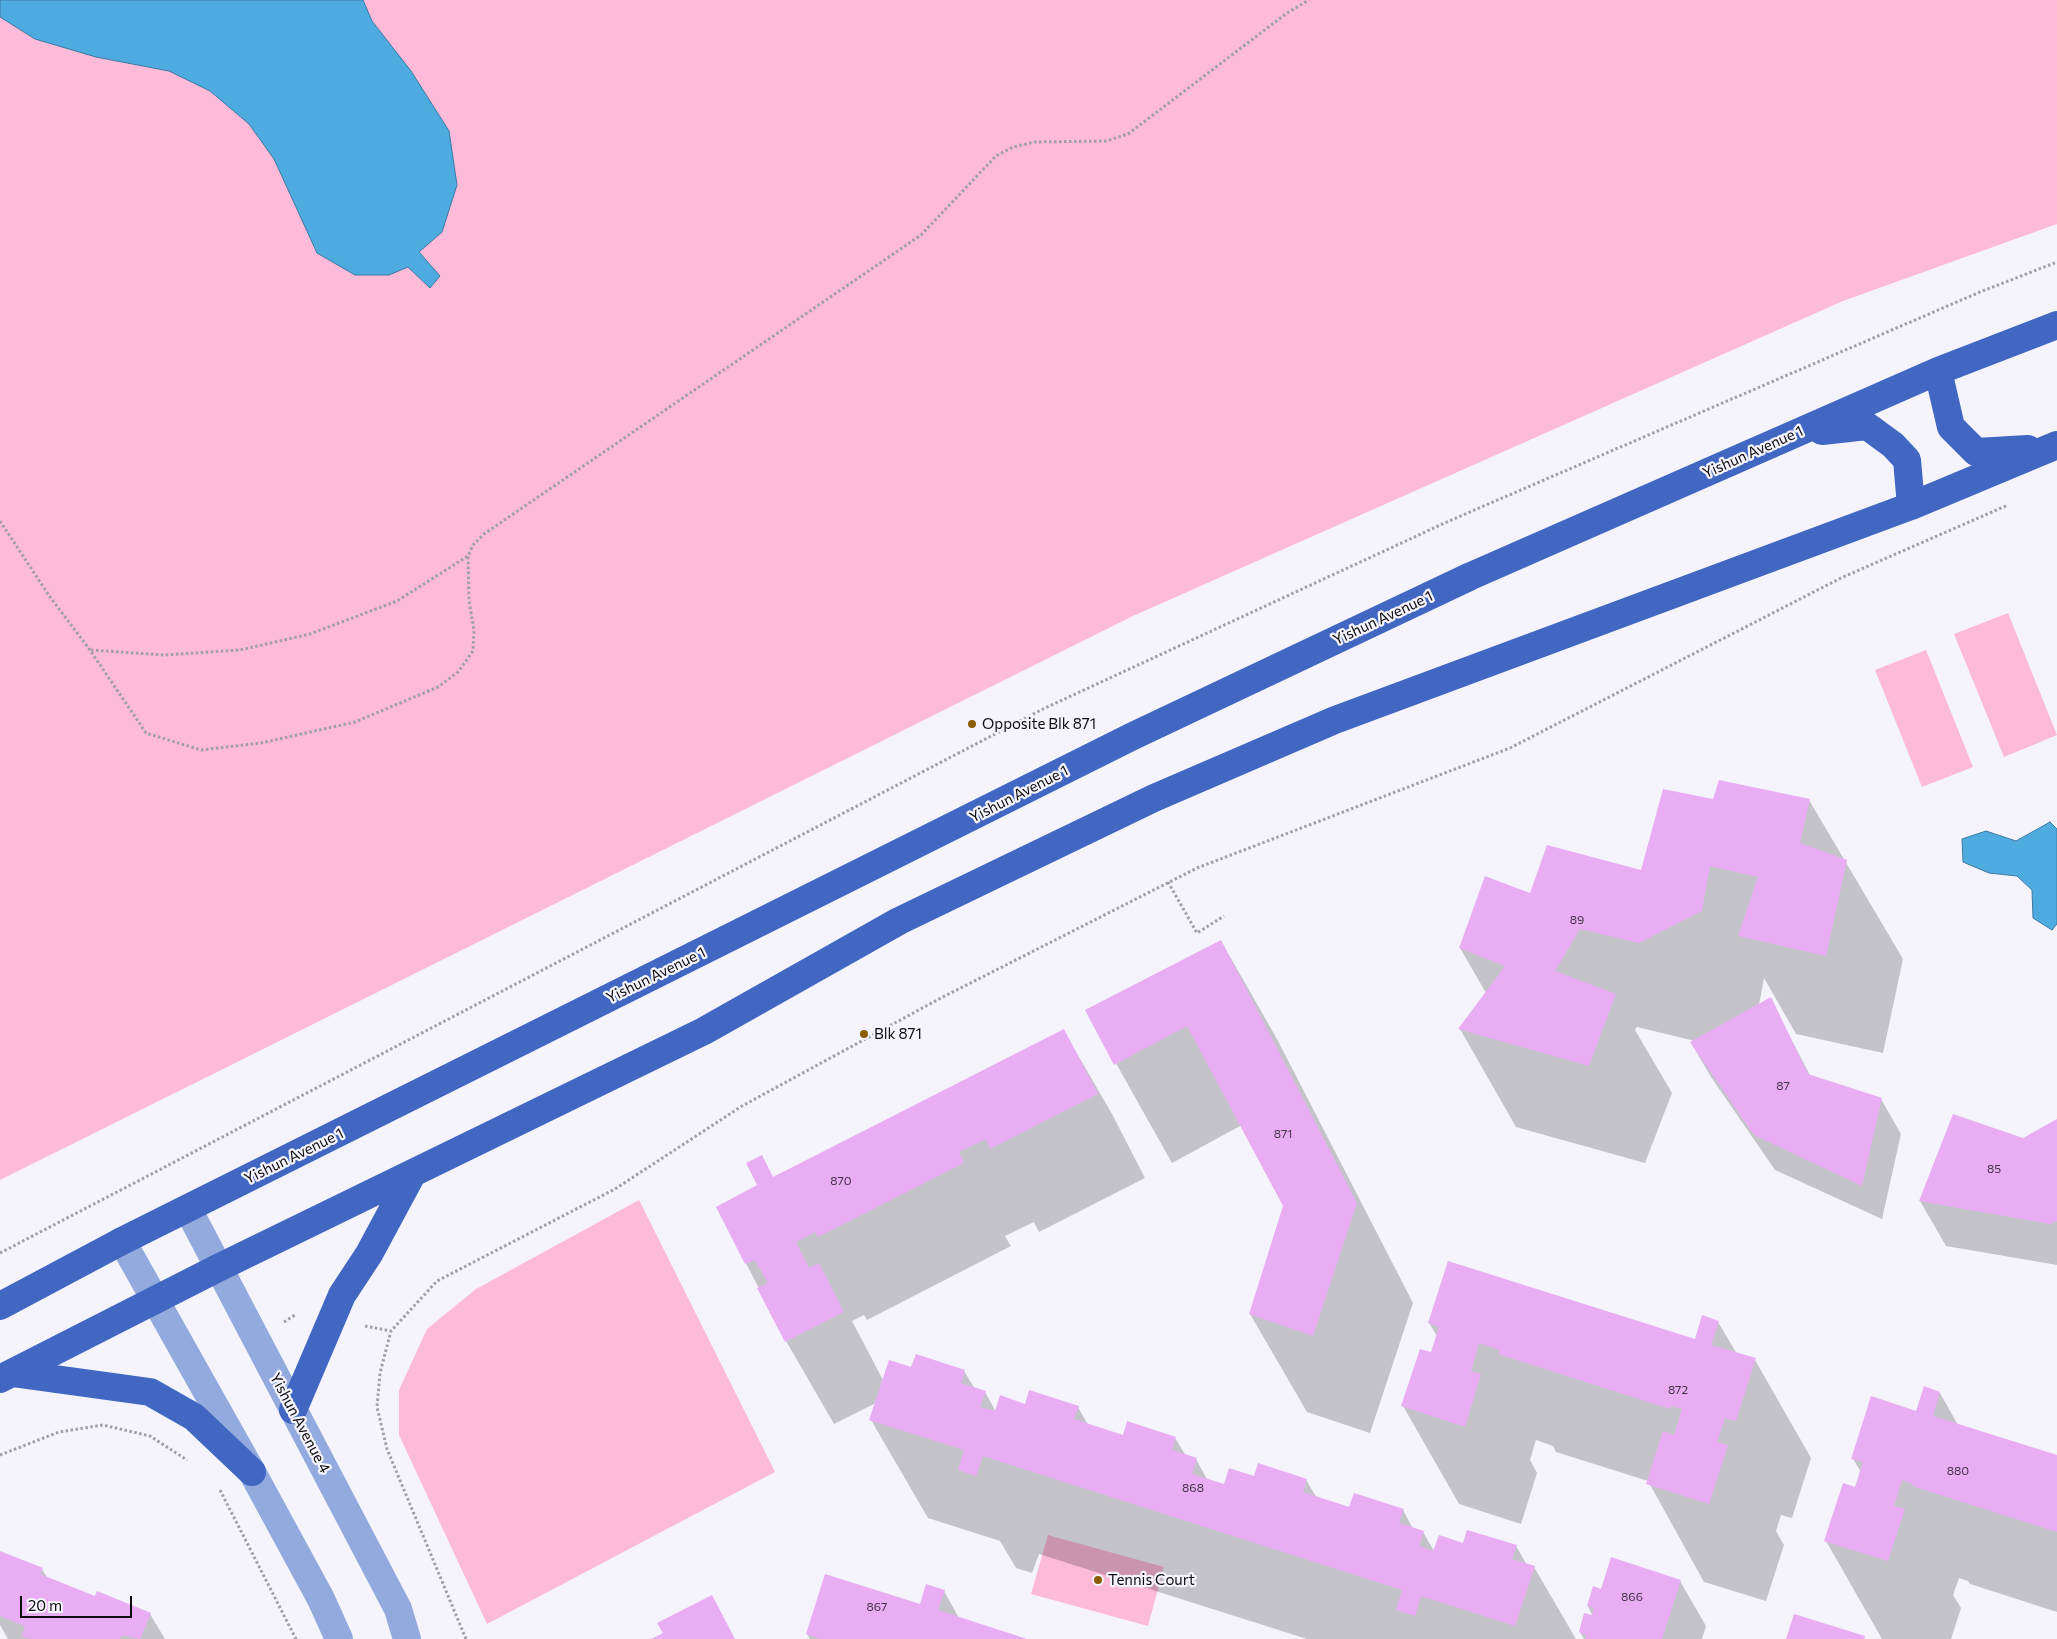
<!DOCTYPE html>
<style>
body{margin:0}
#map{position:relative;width:2057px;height:1639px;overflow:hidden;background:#f5f4fd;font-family:Commissioner,sans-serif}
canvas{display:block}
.scale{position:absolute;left:20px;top:1596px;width:112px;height:22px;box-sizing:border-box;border:2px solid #0d0c0f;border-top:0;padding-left:6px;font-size:15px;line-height:18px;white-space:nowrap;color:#0d0c0f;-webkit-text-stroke:4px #f5f4fd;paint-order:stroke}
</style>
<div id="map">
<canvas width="2057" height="1639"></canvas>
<div class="scale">20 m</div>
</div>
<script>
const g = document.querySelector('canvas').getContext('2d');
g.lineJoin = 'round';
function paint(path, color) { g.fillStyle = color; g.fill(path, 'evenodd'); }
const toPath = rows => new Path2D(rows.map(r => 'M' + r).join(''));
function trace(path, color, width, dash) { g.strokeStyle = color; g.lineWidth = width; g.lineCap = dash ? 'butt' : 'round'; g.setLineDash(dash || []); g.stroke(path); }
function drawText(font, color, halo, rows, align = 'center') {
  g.font = font + ' Commissioner,sans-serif'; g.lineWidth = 4.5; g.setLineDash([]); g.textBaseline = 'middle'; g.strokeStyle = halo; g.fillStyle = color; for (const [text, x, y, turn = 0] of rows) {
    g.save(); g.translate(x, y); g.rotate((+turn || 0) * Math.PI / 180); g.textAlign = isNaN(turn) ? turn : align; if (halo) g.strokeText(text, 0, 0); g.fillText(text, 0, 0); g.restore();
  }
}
paint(toPath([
 [0,0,2057,0,2057,224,1843,301,1133,616,0,1180],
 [2008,613,2057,735,2004,757,1954,634],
 [1926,650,1973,767,1922,787,1875,670],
 [639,1200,775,1472,487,1624,399,1435,399,1390,427,1329,476,1289],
 [1048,1535,1164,1567,1148,1626,1031,1594]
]), '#fdbad9');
const water = toPath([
 [0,0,363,0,372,21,411,71,449,131,457,185,442,232,419,252,440,276,430,288,408,267,389,275,355,275,317,253,274,159,249,124,210,91,169,71,96,57,35,39,0,17,0,0],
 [2050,822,2057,829,2057,924,2052,930,2033,918,2032,890,2017,876,1989,873,1963,862,1962,839,1986,831,2016,841,2050,822]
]);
paint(water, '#4eabe0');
trace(water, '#3a7ba1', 1);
paint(toPath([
 [1809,800,1903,959,1883,1053,1796,1034,1764,978,1759,1005,1770,999,1811,1077,1881,1099,1901,1134,1882,1219,1775,1170,1711,1077,1691,1043,1695,1041,1637,1027,1635,1030,1672,1093,1645,1163,1516,1127,1460,1029,1486,993,1460,948,1531,894,1642,872,1714,801],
 [1221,941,1277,1039,1413,1303,1370,1433,1307,1412,1250,1314,1285,1206,1242,1125,1172,1163,1086,1010],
 [1064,1031,1112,1114,1145,1178,1039,1232,1034,1222,1005,1236,1011,1246,867,1320,864,1315,852,1321,883,1380,912,1369,964,1371,975,1389,985,1392,996,1412,1026,1405,1078,1407,1088,1425,1123,1436,1175,1438,1186,1456,1196,1459,1208,1481,1225,1486,1254,1478,1306,1480,1317,1498,1350,1509,1403,1510,1413,1529,1423,1532,1434,1551,1464,1545,1516,1546,1527,1565,1534,1567,1576,1639,1307,1639,1039,1554,1032,1573,1016,1568,1000,1541,928,1518,871,1420,876,1403,834,1424,786,1341,717,1207],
 [2057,1120,2057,1265,1946,1246,1920,1201],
 [1718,1322,1737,1354,1755,1360,1811,1458,1792,1518,1781,1515,1776,1531,1784,1545,1766,1601,1704,1582,1648,1481,1556,1452,1553,1446,1536,1440,1530,1460,1537,1473,1521,1524,1459,1504,1403,1406,1432,1353,1437,1336,1429,1323,1696,1341],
 [1940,1393,1958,1425,2057,1456,2057,1612,1970,1584,1968,1581,1959,1578,1953,1595,1961,1608,1951,1639,1882,1639,1826,1541,1855,1488,1861,1472,1853,1459,1917,1412],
 [0,1552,42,1569,48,1579,96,1598,150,1614,165,1639,8,1639,0,1625],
 [1680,1581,1706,1626,1702,1639,1584,1639,1580,1632,1593,1617,1588,1606,1602,1590],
 [944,1591,959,1618,1024,1639,810,1639,807,1634,920,1605]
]), '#0003');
paint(toPath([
 [1719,780,1810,799,1800,843,1847,860,1826,956,1738,936,1758,877,1710,866,1702,911,1639,943,1580,929,1555,971,1616,994,1589,1066,1458,1029,1505,966,1459,948,1485,876,1530,893,1547,845,1641,870,1663,789,1713,799],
 [1221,940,1357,1203,1313,1336,1249,1314,1283,1206,1187,1026,1114,1065,1085,1010],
 [1771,997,1808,1074,1882,1098,1862,1186,1754,1135,1690,1042],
 [1064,1029,1098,1094,990,1149,986,1139,959,1152,964,1163,818,1237,815,1232,796,1242,809,1268,819,1263,844,1312,785,1342,757,1288,768,1283,755,1260,745,1264,716,1207,757,1185,746,1163,762,1155,773,1177],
 [1953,1114,2023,1138,2057,1119,2057,1221,2050,1224,1919,1201],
 [1448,1261,1695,1339,1702,1315,1719,1321,1711,1345,1756,1358,1736,1421,1725,1418,1717,1442,1728,1445,1709,1504,1646,1484,1663,1431,1674,1435,1682,1409,1671,1406,1670,1409,1498,1354,1500,1350,1479,1343,1471,1371,1481,1374,1465,1427,1401,1406,1420,1349,1431,1352,1439,1327,1428,1323],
 [916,1354,965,1370,961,1383,986,1391,980,1407,995,1411,1000,1395,1025,1404,1029,1390,1079,1406,1074,1419,1123,1435,1127,1421,1176,1437,1172,1450,1197,1458,1192,1474,1224,1484,1229,1468,1254,1476,1258,1463,1307,1479,1303,1492,1349,1507,1354,1493,1404,1509,1399,1523,1424,1531,1419,1546,1433,1551,1439,1535,1463,1543,1467,1530,1517,1545,1512,1559,1535,1566,1515,1626,1421,1596,1415,1616,1396,1610,1402,1590,983,1456,976,1476,958,1470,964,1450,869,1420,889,1360,911,1367],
 [1924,1386,1940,1392,1933,1416,2057,1455,2057,1532,1912,1486,1913,1484,1902,1480,1894,1506,1905,1509,1888,1561,1824,1541,1843,1483,1855,1487,1863,1462,1851,1459,1871,1396,1916,1411],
 [0,1551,43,1568,40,1574,95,1596,97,1591,151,1613,140,1639,122,1635,120,1639,30,1639,22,1636,25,1626,0,1616],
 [1611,1557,1681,1580,1662,1639,1585,1639,1586,1635,1579,1632,1584,1613,1592,1615,1594,1608,1587,1606,1593,1586,1601,1589],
 [825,1574,920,1604,926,1584,945,1590,938,1610,1027,1639,821,1639,806,1634],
 [712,1595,735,1639,651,1639,663,1633,657,1623],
 [1794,1614,1865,1636,1864,1639,1786,1639]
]), '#e9adf4');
trace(toPath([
 [0,521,50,597,90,650,146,733,201,750,261,743,355,722,438,687,458,672,473,651,474,630,469,601,468,556,473,545,484,534,921,235,996,156,1013,147,1035,142,1106,141,1128,134,1287,13,1309,0],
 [91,650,164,655,240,650,310,634,397,601,468,556],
 [1168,882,1197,933,1224,916],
 [0,1253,1043,709,1449,521,1980,292,2057,262],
 [284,1322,295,1315],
 [365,1326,391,1331],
 [0,1455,59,1432,103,1425,150,1436,187,1460],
 [220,1490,296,1639],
 [466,1639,387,1449,377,1407,380,1373,391,1331,437,1281,615,1189,742,1106,939,999,1197,868,1510,748,1841,578,2008,505]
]), '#a09fa6', 3, [2.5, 2.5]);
trace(toPath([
 [188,1209,398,1609,407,1639],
 [122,1241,252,1472,321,1599,339,1639]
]), '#92aade', 28);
trace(toPath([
 [1938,371,1951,427,1976,452,2028,449],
 [1822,431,1867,426,1893,445,1907,460,1911,506],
 [0,1306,122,1241,1133,736,1471,576,1938,371,2057,325],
 [12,1373,150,1392,194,1417,252,1472],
 [0,1379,218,1268,704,1031,899,921,1154,798,1335,720,1911,506,2057,445],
 [293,1410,342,1295,369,1254,411,1176]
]), '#4167c3', 28);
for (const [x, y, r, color] of [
 [972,724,5,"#8c5c04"],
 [864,1034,5,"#8c5c04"],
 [1098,1580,5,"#8c5c04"]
]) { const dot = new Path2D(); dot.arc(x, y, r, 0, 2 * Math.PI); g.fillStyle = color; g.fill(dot); trace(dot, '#f5f4fd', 2); }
drawText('12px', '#443448', null, [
 ["89",1577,920],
 ["87",1783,1086],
 ["871",1283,1134],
 ["85",1994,1169],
 ["870",841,1181],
 ["872",1678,1390],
 ["880",1958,1471],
 ["868",1193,1488],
 ["866",1632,1597],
 ["867",877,1607]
]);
drawText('15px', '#0d0c0f', '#f5f4fd', [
 ["Yishun Avenue 1",1753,452,-24],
 ["Yishun Avenue 1",1383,618,-25],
 ["Yishun Avenue 1",1019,794,-27],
 ["Yishun Avenue 1",656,975,-26],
 ["Yishun Avenue 1",294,1156,-26],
 ["Yishun Avenue 4",300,1423,62]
]);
drawText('15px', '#0d0c0f', '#f5f4fd', [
 ["Opposite Blk 871",982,724],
 ["Blk 871",874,1034],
 ["Tennis Court",1108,1580]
], 'left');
</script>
